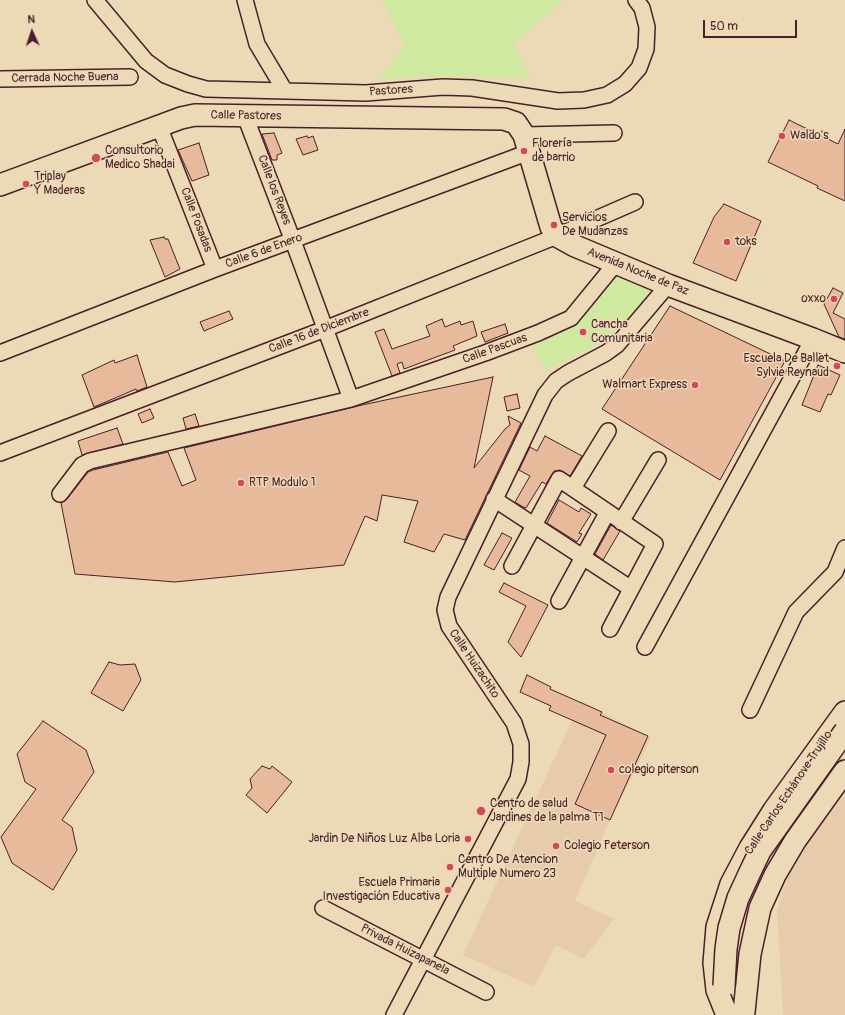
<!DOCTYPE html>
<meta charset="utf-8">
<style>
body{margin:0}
#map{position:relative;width:845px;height:1015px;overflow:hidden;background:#ecdab7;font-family:Pangolin,sans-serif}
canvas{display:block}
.north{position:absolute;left:12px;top:12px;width:40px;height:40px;-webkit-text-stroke:3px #ecdab7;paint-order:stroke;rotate:357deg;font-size:11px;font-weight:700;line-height:16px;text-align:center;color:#4a1f2b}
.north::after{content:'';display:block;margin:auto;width:14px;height:18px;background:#4a1f2b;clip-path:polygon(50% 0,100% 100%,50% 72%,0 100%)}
.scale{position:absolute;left:703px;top:20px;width:94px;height:18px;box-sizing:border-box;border:2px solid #4a1f2b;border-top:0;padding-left:5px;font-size:12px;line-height:14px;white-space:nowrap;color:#4a1f2b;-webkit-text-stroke:3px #ecdab7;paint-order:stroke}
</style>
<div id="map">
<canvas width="845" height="1015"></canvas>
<div class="north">N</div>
<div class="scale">50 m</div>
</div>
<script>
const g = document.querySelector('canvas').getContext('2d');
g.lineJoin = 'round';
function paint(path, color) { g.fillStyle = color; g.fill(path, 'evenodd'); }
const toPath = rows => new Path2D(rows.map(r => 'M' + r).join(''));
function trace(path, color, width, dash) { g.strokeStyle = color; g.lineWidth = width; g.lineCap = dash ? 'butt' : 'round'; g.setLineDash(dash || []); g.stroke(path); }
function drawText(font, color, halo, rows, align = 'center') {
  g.font = font + ' Pangolin,sans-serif'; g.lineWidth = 3; g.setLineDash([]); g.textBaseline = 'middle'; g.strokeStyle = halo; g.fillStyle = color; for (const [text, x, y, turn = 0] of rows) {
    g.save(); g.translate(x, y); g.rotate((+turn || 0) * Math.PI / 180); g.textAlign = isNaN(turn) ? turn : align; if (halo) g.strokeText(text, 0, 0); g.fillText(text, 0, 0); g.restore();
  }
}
paint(toPath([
 [581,701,651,738,610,820,575,901,614,919,584,959,556,945,534,987,463,955],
 [845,795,845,1015,783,1015,777,911,792,862]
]), '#e7ccac');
paint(toPath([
 [382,0,564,0,514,43,530,78,435,76,378,79,405,47],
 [613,271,657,292,599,344,546,370,531,345,575,320]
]), '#cfeaa0');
const building = toPath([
 [789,120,838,144,845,129,845,201,817,188,818,186,768,162,789,120],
 [274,133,282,153,277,155,277,160,272,160,262,134,274,133],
 [307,136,308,138,313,136,318,150,303,155,296,139,307,136],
 [199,143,209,175,192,181,178,150,199,143],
 [724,204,761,221,736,281,693,263,714,217,724,204],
 [164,237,165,239,168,239,180,269,165,277,150,240,164,237],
 [833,288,843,293,833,313,845,319,845,339,839,337,824,304,833,288],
 [670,306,785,361,720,480,602,409,670,306],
 [229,311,233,319,204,331,200,322,229,311],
 [442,319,445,327,460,321,461,325,473,321,477,336,453,346,455,350,404,369,402,362,397,364,400,373,392,376,375,332,384,329,392,349,430,336,426,326,442,319],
 [505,324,508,333,485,342,481,332,505,324],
 [137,355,147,387,137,391,136,389,94,407,82,375,114,360,115,363,137,355],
 [818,365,840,375,831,395,828,394,820,412,802,405,818,365],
 [493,377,474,468,505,429,510,425,508,416,521,423,465,540,444,534,434,552,404,542,418,501,382,495,377,521,365,516,344,565,175,582,75,574,61,503,67,499,88,472,93,470,168,452,182,486,196,480,184,448,362,405,493,377],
 [517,394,520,408,507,411,504,397,517,394],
 [150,409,154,418,142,423,138,414,150,409],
 [195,414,199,426,186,429,183,418,195,414],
 [117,428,123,444,82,455,78,441,117,428],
 [545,436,582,456,570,476,560,470,554,471,546,484,542,482,526,508,523,507,515,502,530,476,519,470,530,447,537,451,545,436],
 [559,500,579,512,581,508,591,514,579,533,582,534,577,542,547,523,559,500],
 [611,525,620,531,603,560,595,554,611,525],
 [502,533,512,538,494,570,484,565,502,533],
 [504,583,548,605,521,657,508,642,526,606,499,592,504,583],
 [109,662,120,665,135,664,141,680,123,711,91,693,109,662],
 [527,675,551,687,550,689,602,712,600,715,648,736,610,820,575,804,606,735,549,710,551,706,520,692,527,675],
 [43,721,86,750,94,772,62,820,72,827,77,850,53,890,12,863,1,837,36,789,25,782,17,754,43,721],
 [262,766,270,769,272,766,292,782,267,813,246,795,252,788,250,779,262,766]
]);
paint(building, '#e7ba9b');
trace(building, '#4a1f2b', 1);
const street = toPath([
 [95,0,146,61,165,75,188,84,206,89,366,93,443,87,472,88,558,101,584,100,607,95,625,84,639,68,646,49,647,27,642,8,636,0],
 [245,0,257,44,285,91],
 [0,79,130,77],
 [245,116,293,241,351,399],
 [159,126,215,269],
 [524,135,614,133],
 [0,353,215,269,529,152],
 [0,453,325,329,557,236,635,202],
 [573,488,608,431],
 [60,494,82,465,90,461,351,399,485,353,538,333,571,318,616,263],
 [494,499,630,588],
 [621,522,658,460],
 [512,566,559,479,655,544,610,629],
 [559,601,607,513],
 [645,647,813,339],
 [750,710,796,612,835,572,845,548],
 [323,908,486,992],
 [394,1015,518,779,521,762,521,744,514,723,449,626,445,610,448,597,545,395,556,381,568,373,606,353,617,345,668,285]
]);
const secondary = toPath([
 [0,185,181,118,195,115,504,119,516,123,524,135,551,227,557,236,575,246,668,285,813,339,845,352],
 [744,1012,750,954,760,908,775,875,795,841,845,771],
 [727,1015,717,990,714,963,717,927,731,884,750,848,774,810,845,712]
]);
trace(street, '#4a1f2b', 18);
trace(secondary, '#4a1f2b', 24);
trace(street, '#ecdab7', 15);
trace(secondary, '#ecdab7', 21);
const secondaryBridge = toPath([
 [724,986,726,949,729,928,738,898,750,872,760,851,845,731]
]);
trace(secondaryBridge, '#4a1f2b', 24, []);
trace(secondaryBridge, '#ecdab7', 21);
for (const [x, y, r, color] of [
 [782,136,4,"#d1495b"],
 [524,151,4,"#d1495b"],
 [96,158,5,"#d1495b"],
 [26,184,4,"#d1495b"],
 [554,225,4,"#d1495b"],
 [727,242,4,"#d1495b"],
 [834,299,4,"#d1495b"],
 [583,332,4,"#d1495b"],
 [837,366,4,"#d1495b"],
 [695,385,4,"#d1495b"],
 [241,483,4,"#d1495b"],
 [611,770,4,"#d1495b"],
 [481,811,5,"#d1495b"],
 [468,839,4,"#d1495b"],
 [556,846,4,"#d1495b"],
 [450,867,4,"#d1495b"],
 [448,890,4,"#d1495b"]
]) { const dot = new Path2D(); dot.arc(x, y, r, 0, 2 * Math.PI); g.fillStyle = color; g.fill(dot); trace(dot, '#ecdab7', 1.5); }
drawText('12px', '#4a1f2b', '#ecdab7', [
 ["Cerrada Noche Buena",65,78,-1],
 ["Pastores",391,91,-4],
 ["Calle Pastores",246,116,1],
 ["Calle los Reyes",274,190,69],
 ["Calle Posadas",196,220,69],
 ["Calle 6 de Enero",264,251,-20],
 ["Avenida Noche de Paz",638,272,22],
 ["Calle 16 de Diciembre",319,331,-21],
 ["Calle Pascuas",495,349,-20],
 ["Calle Huizachito",474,664,56],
 ["Calle Carlos Echánove Trujillo",789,793,-56],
 ["Privada Huizapanela",405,950,27]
]);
drawText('12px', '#4a1f2b', '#ecdab7', [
 ["Waldo's",790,136],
 ["Florería",532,144],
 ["de barrio",532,158],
 ["Consultorio",105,151],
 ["Medico Shadai",105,165],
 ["Triplay",34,177],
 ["Y Maderas",34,191],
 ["Servicios",562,218],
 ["De Mudanzas",562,232],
 ["toks",735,242],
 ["oxxo",826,299,"right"],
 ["Cancha",591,325],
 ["Comunitaria",591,339],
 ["Escuela De Ballet",829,359,"right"],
 ["Sylvie Reynaud",829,373,"right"],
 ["Walmart Express",687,385,"right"],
 ["RTP Modulo 1",249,483],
 ["colegio piterson",619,770],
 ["Centro de salud",490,804],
 ["Jardines de la palma T1",490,818],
 ["Jardin De Niños Luz Alba Loria",460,839,"right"],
 ["Colegio Peterson",564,846],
 ["Centro De Atencion",458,860],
 ["Multiple Numero 23",458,874],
 ["Escuela Primaria",440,883,"right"],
 ["Investigación Educativa",440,897,"right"]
], 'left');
</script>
